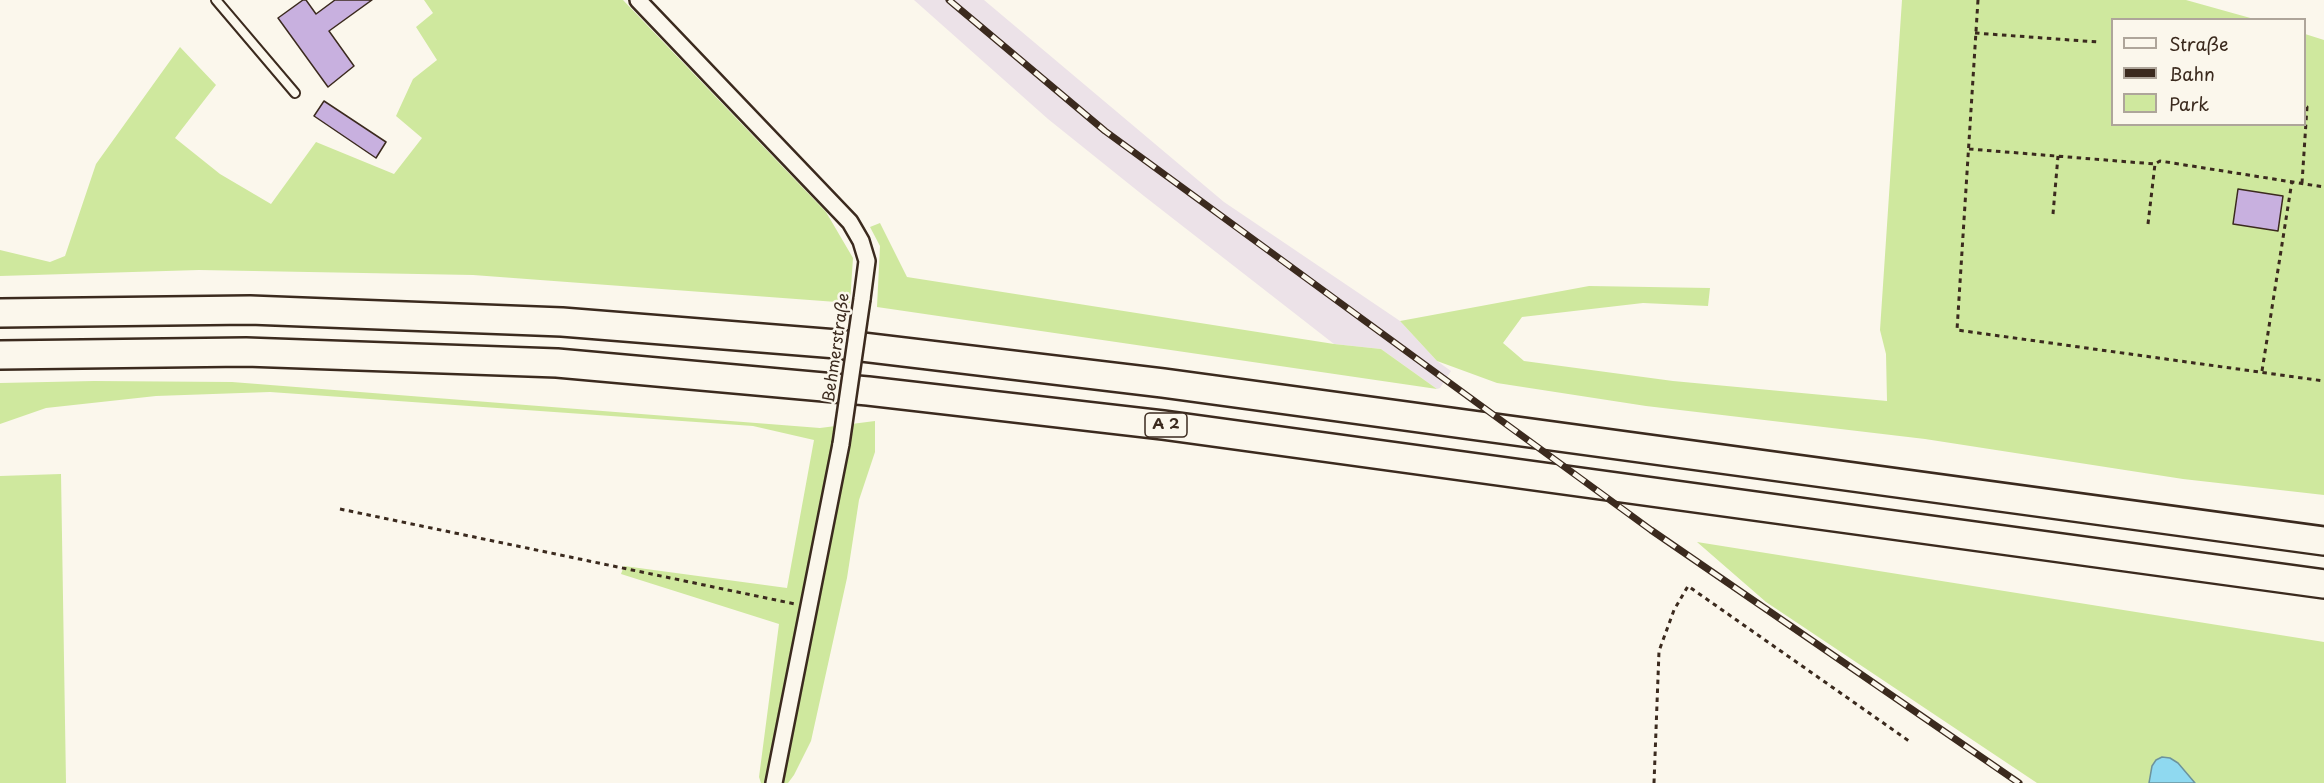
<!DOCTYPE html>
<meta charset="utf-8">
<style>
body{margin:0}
#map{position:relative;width:2324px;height:783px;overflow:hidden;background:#fbf7ec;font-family:"Playpen Sans",sans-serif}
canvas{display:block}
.legend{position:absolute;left:2111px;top:18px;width:195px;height:108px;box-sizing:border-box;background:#fbf7ec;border:2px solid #aea59a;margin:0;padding:8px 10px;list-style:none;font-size:18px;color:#3b2a1e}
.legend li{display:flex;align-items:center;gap:12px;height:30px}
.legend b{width:30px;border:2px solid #aea59a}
</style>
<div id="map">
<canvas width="2324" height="783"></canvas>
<ul class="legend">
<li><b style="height:8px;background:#fbf7ec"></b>Straße</li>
<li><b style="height:8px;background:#3b2a1e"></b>Bahn</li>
<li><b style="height:16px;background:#cfe89e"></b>Park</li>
</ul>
</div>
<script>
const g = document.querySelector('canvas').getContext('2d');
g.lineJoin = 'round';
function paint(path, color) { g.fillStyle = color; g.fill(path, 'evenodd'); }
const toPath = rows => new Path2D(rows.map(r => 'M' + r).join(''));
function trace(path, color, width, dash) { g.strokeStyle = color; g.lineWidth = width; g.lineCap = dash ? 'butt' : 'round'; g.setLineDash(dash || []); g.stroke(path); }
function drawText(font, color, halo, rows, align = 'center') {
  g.font = font + ' "Playpen Sans",sans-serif'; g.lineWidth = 5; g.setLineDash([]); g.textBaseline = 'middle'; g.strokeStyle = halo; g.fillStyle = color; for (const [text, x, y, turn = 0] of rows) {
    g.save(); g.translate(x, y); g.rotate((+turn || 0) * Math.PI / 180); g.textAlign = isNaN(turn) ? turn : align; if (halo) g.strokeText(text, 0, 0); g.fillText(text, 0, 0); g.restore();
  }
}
paint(toPath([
 [914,0,984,0,1224,202,1400,321,1437,361,1451,371,1440,388,1437,389,1381,349,1334,344,1144,196,1048,119]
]), '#ece2e8');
paint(toPath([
 [424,0,623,0,826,212,853,258,850,303,473,275,199,270,0,276,0,250,50,262,65,256,96,164,180,47,216,85,175,138,220,174,271,204,316,142,394,174,422,138,396,116,413,79,437,60,416,27,433,13],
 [1902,0,2186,0,2254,19,2112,20,2112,124,2304,124,2305,34,2324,40,2324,495,2183,479,1925,439,1646,406,1497,383,1437,361,1400,321,1589,286,1710,288,1708,306,1643,303,1522,317,1503,343,1524,361,1673,381,1887,401,1886,354,1880,330],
 [880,223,907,277,1334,344,1381,349,1437,389,877,307,880,246,870,227],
 [94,381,232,382,820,428,875,421,875,452,859,500,847,578,811,741,794,775,788,783,761,783,759,777,779,624,621,574,624,566,787,588,814,440,753,426,270,392,156,396,46,408,0,424,0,383],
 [61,474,66,783,0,783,0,476],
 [1697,542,2324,642,2324,783,2037,783,1766,602]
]), '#cfe89e');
const water = toPath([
 [2162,757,2170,758,2178,763,2195,783,2149,783,2152,766,2156,760,2162,757]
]);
paint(water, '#8fd9f0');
trace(water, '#6d939c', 1.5);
const building = toPath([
 [303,0,306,0,316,14,335,0,372,0,329,31,354,66,328,87,278,18,303,0],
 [324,101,386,142,376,158,314,116,324,101],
 [2238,189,2283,196,2278,231,2233,224,2238,189]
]);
paint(building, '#c8b0df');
trace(building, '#3b2a1e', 1.5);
const service = toPath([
 [216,0,295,93]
]);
const minor = toPath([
 [638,0,850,222,861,241,867,261,862,299],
 [774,783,841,444]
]);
const motorway = toPath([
 [0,313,250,310,562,322,837,344,1163,383,2324,541],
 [0,355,246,352,557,363,868,391,1163,425,2324,584]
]);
trace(service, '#3b2a1e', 12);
trace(minor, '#3b2a1e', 20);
trace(motorway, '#3b2a1e', 32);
trace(toPath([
 [1978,0,1957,330,2324,381],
 [1975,33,2098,42],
 [1969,149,2155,164,2160,161,2324,187],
 [2302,183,2307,107,2304,106],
 [2053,214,2058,156],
 [2148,224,2155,164],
 [2262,371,2292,181],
 [340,509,795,604],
 [1654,783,1659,651,1674,610,1688,586,1909,741]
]), '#3b2a1e', 3, [4.5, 4.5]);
trace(service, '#fbf7ec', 8);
trace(minor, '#fbf7ec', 15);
trace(motorway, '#fbf7ec', 27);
const rail = toPath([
 [949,0,1105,131,1651,530,2019,783]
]);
trace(rail, '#3b2a1e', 7);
trace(rail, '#fbf7ec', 4.5, [14]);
const minorBridge = toPath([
 [841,444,862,299]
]);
trace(minorBridge, '#3b2a1e', 20, []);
trace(minorBridge, '#fbf7ec', 15);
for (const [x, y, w] of [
 [1166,425,42]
]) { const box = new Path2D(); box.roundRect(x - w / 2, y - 12, w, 24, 4.5); g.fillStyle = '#fbf7ec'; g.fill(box); trace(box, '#3b2a1e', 1.5); }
drawText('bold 15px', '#3b2a1e', null, [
 ["A 2",1166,425]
]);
drawText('16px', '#3b2a1e', '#fbf7ec', [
 ["Behmerstraße",837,348,-82]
]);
</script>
